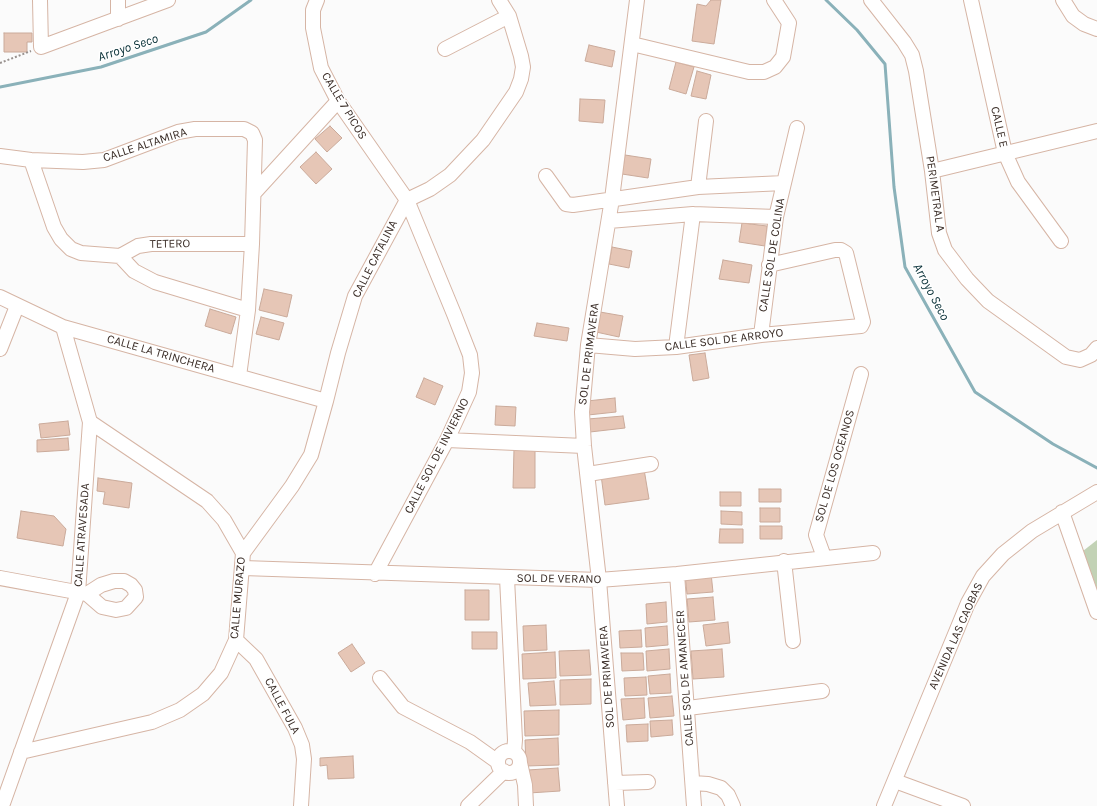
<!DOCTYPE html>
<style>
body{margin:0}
canvas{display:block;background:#fbfbfb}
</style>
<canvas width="1097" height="806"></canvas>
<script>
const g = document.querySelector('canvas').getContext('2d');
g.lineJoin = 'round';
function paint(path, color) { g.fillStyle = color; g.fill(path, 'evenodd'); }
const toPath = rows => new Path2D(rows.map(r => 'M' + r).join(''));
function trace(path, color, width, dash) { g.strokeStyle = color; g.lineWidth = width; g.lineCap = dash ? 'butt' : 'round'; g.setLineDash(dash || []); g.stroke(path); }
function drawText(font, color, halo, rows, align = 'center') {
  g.font = font + ' Karla,sans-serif'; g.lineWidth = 3; g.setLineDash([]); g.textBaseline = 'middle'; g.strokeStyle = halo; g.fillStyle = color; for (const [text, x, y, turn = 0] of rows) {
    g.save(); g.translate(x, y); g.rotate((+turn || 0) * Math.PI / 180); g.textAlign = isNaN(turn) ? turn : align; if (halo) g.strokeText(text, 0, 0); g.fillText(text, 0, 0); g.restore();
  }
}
paint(toPath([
 [1097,540,1097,589,1083,551]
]), '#c2d2b5');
trace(toPath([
 [826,0,857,30,885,64,894,187,905,267,975,392,1053,444,1097,468],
 [0,87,101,67,206,32,251,0]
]), '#8ab1b9', 3);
const building = toPath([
 [711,0,721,0,714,44,692,41,697,4,706,6,711,0],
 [4,33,32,33,32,42,27,42,27,52,4,52,4,33],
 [589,45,615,51,612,67,585,61,589,45],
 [676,62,694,67,686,94,669,89,676,62],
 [697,71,711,75,706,99,691,96,697,71],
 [580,99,605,100,603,123,579,121,580,99],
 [330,126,342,138,327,152,315,139,330,126],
 [316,152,332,169,316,184,300,167,316,152],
 [625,155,651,159,648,178,622,174,625,155],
 [742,223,767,226,765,246,739,242,742,223],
 [612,247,632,251,629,268,609,264,612,247],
 [723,260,752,265,749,283,719,279,723,260],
 [264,289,292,295,287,317,259,310,264,289],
 [210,309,236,317,231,334,205,326,210,309],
 [600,312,623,316,619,337,596,332,600,312],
 [261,317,284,323,279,340,256,334,261,317],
 [537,323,569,328,567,341,534,336,537,323],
 [705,353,709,378,693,381,689,355,705,353],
 [424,378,443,386,435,405,416,397,424,378],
 [615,398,616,412,588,415,587,401,615,398],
 [496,406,516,407,515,426,495,425,496,406],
 [623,416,625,428,590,432,588,419,623,416],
 [68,421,70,435,41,438,39,424,68,421],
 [68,438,69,450,37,452,37,440,68,438],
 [514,449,535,449,535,488,513,488,514,449],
 [644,469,649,499,605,505,601,475,644,469],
 [98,478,132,483,129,508,103,504,105,492,97,491,98,478],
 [759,489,781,489,781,502,759,502,759,489],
 [720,492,741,492,741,506,720,506,720,492],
 [760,508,780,508,780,522,760,522,760,508],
 [21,511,54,516,66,529,63,546,17,538,21,511],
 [721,511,742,512,742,525,721,524,721,511],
 [760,526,782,526,782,539,760,539,760,526],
 [720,529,743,529,743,543,719,543,720,529],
 [711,573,713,592,687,594,685,575,711,573],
 [465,590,489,590,489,620,465,620,465,590],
 [713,597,715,620,689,622,687,599,713,597],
 [666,602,667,622,647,624,646,604,666,602],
 [728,622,730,643,706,646,703,625,728,622],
 [546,625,547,650,524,651,523,626,546,625],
 [667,626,668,645,646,647,645,628,667,626],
 [641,630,642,647,620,648,619,631,641,630],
 [472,632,497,632,497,649,472,649,472,632],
 [352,644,365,663,351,672,338,653,352,644],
 [669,649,670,669,647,671,646,651,669,649],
 [722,649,724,677,693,679,691,651,722,649],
 [589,650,591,675,560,676,559,651,589,650],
 [555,652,556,678,523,679,522,654,555,652],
 [621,653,643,653,644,670,622,671,621,653],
 [670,674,671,693,650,694,648,676,670,674],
 [646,677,647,695,625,696,624,678,646,677],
 [591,679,591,704,560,705,560,680,591,679],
 [554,681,556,705,530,706,528,683,554,681],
 [672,696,674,716,650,718,648,698,672,696],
 [644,698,645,718,623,720,621,699,644,698],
 [559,710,559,735,525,736,524,711,559,710],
 [672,720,673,735,651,737,650,721,672,720],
 [648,724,648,741,627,742,626,725,648,724],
 [558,738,559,765,526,766,525,740,558,738],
 [353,756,354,778,328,779,327,765,320,766,320,758,353,756],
 [558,768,560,791,529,793,528,770,558,768]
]);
paint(building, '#e6c6b6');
trace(building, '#caaa9a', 1);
const minor = toPath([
 [40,0,41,47,168,0],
 [118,0,118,19],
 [317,0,313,10,313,28,321,68,338,101,407,200,454,314,470,355,472,373,469,392,447,440,375,574],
 [871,0,904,42,912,55,916,71,932,171,939,233,945,250,967,279,988,301,1066,357,1080,360,1091,355,1097,348],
 [971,0,1005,153,1018,182,1061,241],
 [1063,0,1073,16,1084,24,1097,29],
 [632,44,749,72,764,72,775,67,783,57,789,23,774,0],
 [445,49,509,16],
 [0,156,31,160,83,162,104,160,178,132,195,129,244,129,252,133,255,140,252,244,248,310,239,376],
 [31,160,54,227,61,239,71,249,81,253,120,256,138,246,151,244,252,244],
 [932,171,1097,131],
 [546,176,566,204,573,205,698,187,784,183],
 [698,187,706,121],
 [254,193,338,101],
 [609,221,693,214,776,217],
 [120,256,134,271,155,282,248,310],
 [0,297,63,327,326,401],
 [761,335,776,217,797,128],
 [588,345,635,349,676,347,761,335,861,326,863,322,846,253,841,250,835,250,769,265],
 [676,347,693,214],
 [0,349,17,306],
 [447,440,584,446],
 [588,474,651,464],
 [1062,512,1097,612],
 [243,553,292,486,311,455,326,401,338,353,355,296,407,200,430,189,450,175,483,140,516,92,521,79,523,67,521,56,509,16,499,0],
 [824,557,816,535,861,374],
 [784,561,793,641],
 [243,568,599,580,677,574,873,553],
 [677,574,694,806],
 [0,578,87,594],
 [507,578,515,740,514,752],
 [114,581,124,581,131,585,135,590,136,597,126,608,116,610,102,607,87,594,101,585,114,581],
 [236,640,256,659,295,728,302,745,304,759,301,806],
 [380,678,403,707,470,742,498,762],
 [688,708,822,691],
 '498 762a11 11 0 1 1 22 0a11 11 0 1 1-22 0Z',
 [21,752,152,722,180,710,203,694,221,673,236,640,243,553,224,520,207,501,90,422],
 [520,763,525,785,526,806],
 [895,781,963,806],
 [615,783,648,782],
 [693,783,708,784,721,788,728,795,733,806],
 [2,806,78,593,90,422,63,327],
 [468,806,504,771],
 [617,806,599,580,584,446,582,412,588,345,612,199,637,0],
 [884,806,968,603,983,576,1003,554,1032,531,1097,492]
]);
trace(minor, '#d6b5a5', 16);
trace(toPath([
 [0,63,31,51]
]), '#98918e', 2, [2, 2]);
trace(minor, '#fff', 14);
drawText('12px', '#3a2d27', '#fff', [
 ["CALLE 7 PICOS",344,106,59],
 ["CALLE E",999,127,77],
 ["CALLE ALTAMIRA",145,145,-18],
 ["PERIMETRAL A",935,194,82],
 ["TETERO",170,244,-1],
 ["CALLE SOL DE COLINA",772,255,-81],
 ["CALLE CATALINA",375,259,-63],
 ["CALLE SOL DE ARROYO",724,340,-7],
 ["CALLE LA TRINCHERA",161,354,16],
 ["SOL DE PRIMAVERA",589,354,-83],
 ["CALLE SOL DE INVIERNO",437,456,-63],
 ["SOL DE LOS OCEANOS",835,466,-74],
 ["CALLE ATRAVESADA",82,535,-86],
 ["SOL DE VERANO",559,579,1],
 ["CALLE MURAZO",238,598,-85],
 ["AVENIDA LAS CAOBAS",956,636,-66],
 ["SOL DE PRIMAVERA",607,677,-94],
 ["CALLE SOL DE AMANECER",685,678,-94],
 ["CALLE FULA",282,706,62]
]);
drawText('italic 13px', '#0b3239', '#fff', [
 ["Arroyo Seco",128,48,-18],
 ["Arroyo Seco",931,292,62]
]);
</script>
